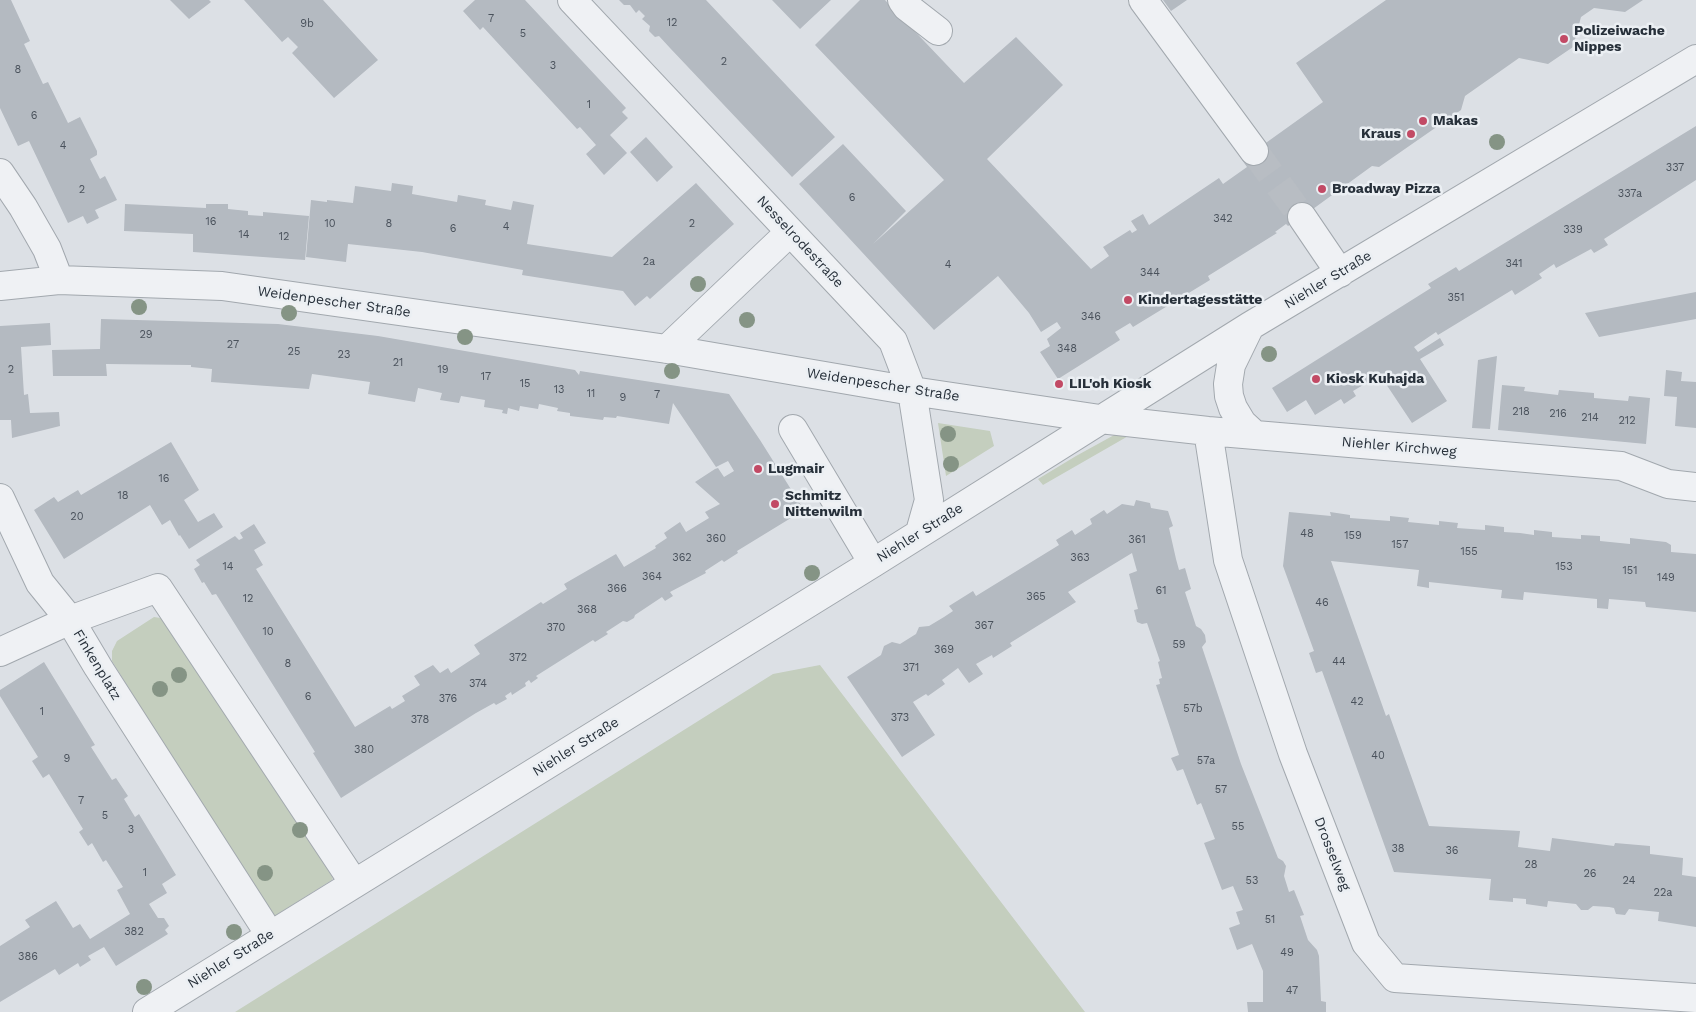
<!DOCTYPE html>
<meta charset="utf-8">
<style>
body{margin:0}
canvas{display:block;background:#dce0e5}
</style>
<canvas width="1696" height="1012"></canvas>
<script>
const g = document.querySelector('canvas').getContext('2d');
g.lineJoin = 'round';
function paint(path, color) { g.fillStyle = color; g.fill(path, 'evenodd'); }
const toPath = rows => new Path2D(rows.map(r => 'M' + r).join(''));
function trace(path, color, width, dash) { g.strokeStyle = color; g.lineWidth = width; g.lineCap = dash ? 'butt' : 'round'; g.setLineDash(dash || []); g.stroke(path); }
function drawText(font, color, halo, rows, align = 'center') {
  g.font = font + ' "Work Sans",sans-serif'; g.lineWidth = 5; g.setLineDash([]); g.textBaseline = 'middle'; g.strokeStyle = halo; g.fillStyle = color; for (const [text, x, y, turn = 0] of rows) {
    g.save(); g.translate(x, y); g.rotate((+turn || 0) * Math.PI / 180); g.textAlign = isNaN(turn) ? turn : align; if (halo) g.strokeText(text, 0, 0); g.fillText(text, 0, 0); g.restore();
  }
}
paint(toPath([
 [938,423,990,431,994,446,946,476],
 [1137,431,1043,485,1038,479,1076,456,1116,434],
 [154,617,167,619,175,626,333,878,332,880,273,917,271,917,112,661,112,651,117,641],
 [820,665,1085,1012,235,1012,773,674]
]), '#c4cebe');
paint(toPath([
 [0,0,11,0,30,41,24,44,43,84,48,82,68,123,80,117,97,151,97,155,90,159,100,179,105,176,117,200,95,210,99,218,87,224,83,216,68,223,29,141,18,146,0,108],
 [170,0,209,0,211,2,189,19],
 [244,0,323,0,378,60,334,98,292,53,298,47,288,37,282,42],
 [475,0,525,0,626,108,622,112,628,118,610,135,627,153,604,175,586,154,596,145,580,127,577,129,483,27,480,30,463,11],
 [619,0,706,0,835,137,792,177,670,48,659,36,655,37,649,31,650,26,642,19,645,16,639,10,636,13,630,5,624,5],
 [772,0,831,0,800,29],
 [860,0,885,0,964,83,1016,37,1063,85,987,159,1091,269,1109,256,1103,247,1130,230,1132,233,1137,230,1131,221,1143,214,1149,225,1219,178,1223,184,1247,167,1242,160,1323,102,1296,63,1386,0,1643,0,1625,12,1594,8,1581,17,1573,47,1548,64,1519,58,1465,96,1461,110,1379,167,1372,166,1302,217,1288,226,1286,224,1275,232,1277,233,1208,276,1210,280,1133,327,1130,323,1115,332,1120,340,1058,379,1040,352,1050,346,1047,339,1061,328,1057,322,1041,332,1029,313,998,276,934,330,799,184,843,144,906,211,873,244,944,180,815,45],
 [1163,0,1187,0,1171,11],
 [1696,126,1696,180,1604,239,1608,245,1594,253,1591,249,1556,268,1554,264,1539,274,1542,278,1515,295,1512,290,1438,335,1436,332,1414,347,1418,352,1440,338,1444,345,1420,359,1447,401,1412,423,1380,375,1353,391,1356,396,1344,404,1341,399,1315,415,1306,400,1287,412,1272,388,1431,288,1428,284,1456,267,1459,271],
 [646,137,673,167,657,182,630,152],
 [392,183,413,186,412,194,457,202,458,195,486,200,485,205,511,210,513,201,534,205,527,244,612,257,696,183,734,224,650,299,647,296,635,306,623,291,522,275,523,270,422,252,348,244,346,262,306,257,311,200,327,202,327,200,353,203,355,186,391,191],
 [125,204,206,208,206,204,228,204,228,209,248,211,248,215,263,216,263,212,309,216,305,260,193,252,193,234,124,231],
 [1696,292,1696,319,1599,337,1585,313],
 [101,319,278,324,378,336,575,370,579,375,580,371,729,394,760,440,804,510,737,551,738,553,724,562,722,560,705,571,706,573,670,592,673,596,665,601,662,597,635,615,634,618,627,622,623,621,606,632,608,634,595,642,593,640,536,676,538,678,531,683,529,680,525,683,526,686,512,695,511,692,505,696,507,699,496,705,494,703,476,713,341,798,313,753,315,752,216,594,212,595,204,582,202,583,194,569,200,565,196,560,235,536,239,540,243,538,240,533,254,524,266,543,254,550,263,565,256,569,355,727,390,706,392,709,405,701,402,696,420,685,414,676,433,665,440,673,448,668,451,673,480,654,474,645,541,602,543,604,567,589,564,584,616,554,624,567,656,548,655,546,667,538,664,533,680,522,686,532,709,518,705,512,720,504,695,482,715,469,718,468,724,477,734,471,728,461,716,467,673,403,669,424,617,416,616,418,604,417,603,420,570,416,570,413,557,411,558,408,539,404,538,409,520,406,519,411,508,408,507,414,502,413,503,410,484,407,485,400,461,396,459,403,440,400,442,393,418,388,415,402,368,394,370,382,312,374,309,389,211,382,212,369,191,367,191,365,106,364,107,376,53,376,52,350,100,349],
 [50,323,51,345,21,347,24,395,28,394,30,413,59,412,60,426,12,438,11,420,0,420,0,326],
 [1497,356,1490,429,1472,428,1478,360],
 [1666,370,1682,372,1681,381,1696,382,1696,428,1675,426,1677,397,1664,396],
 [1502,385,1525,387,1524,391,1558,395,1559,390,1594,393,1594,398,1628,401,1629,396,1650,398,1646,444,1498,430],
 [171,442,199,490,184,500,198,522,214,513,223,527,189,549,180,535,179,536,170,520,162,525,150,505,64,559,34,510,54,497,58,502,78,490,81,495],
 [1136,500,1150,503,1151,508,1168,511,1173,526,1169,528,1176,559,1179,570,1185,568,1191,589,1185,592,1196,626,1201,629,1205,635,1206,642,1202,647,1241,764,1278,858,1283,861,1286,866,1284,876,1289,892,1294,890,1304,915,1300,916,1308,940,1317,950,1319,956,1321,1001,1326,1002,1326,1012,1248,1012,1247,1002,1263,1002,1263,971,1252,944,1237,950,1229,928,1240,924,1236,912,1243,910,1233,886,1222,890,1204,843,1215,839,1201,803,1197,805,1183,769,1177,771,1171,758,1179,755,1156,685,1160,684,1159,679,1162,678,1158,662,1160,661,1147,623,1142,624,1137,622,1134,610,1138,609,1129,574,1137,571,1132,553,1068,592,1076,602,1010,643,1012,646,993,658,992,655,976,664,983,674,969,683,958,668,942,680,945,684,928,696,926,694,913,702,935,735,902,757,847,677,881,655,884,646,892,642,900,644,916,634,919,627,929,626,944,617,953,611,949,606,973,591,976,596,1059,545,1056,540,1072,530,1075,535,1092,524,1090,519,1104,510,1107,514,1122,504,1134,506],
 [1289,512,1331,516,1330,512,1350,515,1350,518,1390,521,1390,516,1409,518,1408,522,1439,525,1439,521,1458,523,1457,528,1485,530,1485,525,1504,527,1504,532,1520,533,1534,535,1534,530,1552,532,1552,537,1581,539,1581,535,1600,536,1600,541,1630,544,1630,538,1666,542,1671,545,1671,552,1696,554,1696,612,1646,607,1645,602,1609,599,1608,609,1597,608,1597,599,1524,592,1523,600,1501,598,1502,590,1429,582,1429,588,1417,586,1419,570,1331,561,1386,716,1389,714,1429,826,1520,831,1518,847,1550,851,1552,838,1614,846,1615,843,1650,846,1650,854,1683,858,1682,875,1696,877,1696,927,1658,921,1659,912,1629,909,1625,915,1616,914,1614,908,1609,907,1593,906,1588,910,1581,910,1576,904,1548,901,1547,907,1526,904,1526,899,1513,898,1513,902,1489,900,1491,879,1394,872,1322,671,1316,673,1309,653,1314,651,1283,566],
 [44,662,95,745,91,747,112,780,116,778,128,796,124,799,135,817,139,814,176,875,162,884,167,893,149,904,158,918,164,918,169,926,165,930,168,934,116,966,104,947,88,956,91,960,80,967,78,963,59,975,55,969,0,1002,0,946,30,927,25,920,56,901,73,928,80,924,90,939,130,914,117,890,123,887,106,860,103,862,92,843,88,846,79,832,83,829,49,774,43,778,32,761,38,757,0,696,0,690]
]), '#b4bac1');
trace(toPath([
 [1254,151,1302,217]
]), '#b8bdc3', 28, [28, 14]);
const minor = toPath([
 [572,0,893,341,912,391,929,500,920,532],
 [902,0,907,7,938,31],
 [1143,0,1254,151],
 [0,173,23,207,47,249,59,280],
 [1302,217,1340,273],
 [0,286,59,280,222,286,667,349,912,391,1100,419,1208,431,1621,466,1668,484,1696,487],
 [1250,326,1231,365,1228,384,1229,396,1233,408,1242,423,1255,435],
 [667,349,790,232],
 [793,429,873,563],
 [1208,431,1228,560,1293,754,1366,943,1395,978,1696,998],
 [0,498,40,583,70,620,98,667,270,935],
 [0,652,70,620,158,588,354,883],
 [147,1012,873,563,1250,326,1696,59]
]);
trace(minor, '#a2a8ae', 30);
trace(minor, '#eff1f4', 28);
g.fillStyle = '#859485';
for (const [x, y] of [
 [1497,142],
 [698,284],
 [139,307],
 [289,313],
 [747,320],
 [465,337],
 [1269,354],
 [672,371],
 [948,434],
 [951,464],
 [812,573],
 [179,675],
 [160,689],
 [300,830],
 [265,873],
 [234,932],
 [144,987]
]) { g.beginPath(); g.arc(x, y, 8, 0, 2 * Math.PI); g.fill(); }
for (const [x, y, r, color] of [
 [1564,39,5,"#c24a65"],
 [1423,121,5,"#c24a65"],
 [1411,134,5,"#c24a65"],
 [1322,189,5,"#c24a65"],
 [1128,300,5,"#c24a65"],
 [1316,379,5,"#c24a65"],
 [1059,384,5,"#c24a65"],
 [758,469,5,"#c24a65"],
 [775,504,5,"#c24a65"]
]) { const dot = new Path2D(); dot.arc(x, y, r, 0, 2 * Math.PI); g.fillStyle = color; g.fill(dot); trace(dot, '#ebeff3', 2); }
drawText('11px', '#4a525c', null, [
 ["7",491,19],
 ["12",672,23],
 ["9b",307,24],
 ["5",523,34],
 ["2",724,62],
 ["3",553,66],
 ["8",18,70],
 ["1",589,105],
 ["6",34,116],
 ["4",63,146],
 ["337",1675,168],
 ["2",82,190],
 ["337a",1630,194],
 ["6",852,198],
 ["342",1223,219],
 ["16",211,222],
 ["10",330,224],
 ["8",389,224],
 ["2",692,224],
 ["4",506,227],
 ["6",453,229],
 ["339",1573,230],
 ["14",244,235],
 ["12",284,237],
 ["2a",649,262],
 ["341",1514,264],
 ["4",948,265],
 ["344",1150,273],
 ["351",1456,298],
 ["346",1091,317],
 ["29",146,335],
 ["27",233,345],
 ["348",1067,349],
 ["25",294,352],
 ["23",344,355],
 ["21",398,363],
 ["2",11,370],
 ["19",443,370],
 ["17",486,377],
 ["15",525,384],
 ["13",559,390],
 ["11",591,394],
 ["7",657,395],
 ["9",623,398],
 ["218",1521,412],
 ["216",1558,414],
 ["214",1590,418],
 ["212",1627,421],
 ["16",164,479],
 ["18",123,496],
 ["20",77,517],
 ["48",1307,534],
 ["159",1353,536],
 ["360",716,539],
 ["361",1137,540],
 ["157",1400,545],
 ["155",1469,552],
 ["362",682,558],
 ["363",1080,558],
 ["14",228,567],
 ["153",1564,567],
 ["151",1630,571],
 ["364",652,577],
 ["149",1666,578],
 ["366",617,589],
 ["61",1161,591],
 ["365",1036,597],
 ["12",248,599],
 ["46",1322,603],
 ["368",587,610],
 ["367",984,626],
 ["370",556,628],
 ["10",268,632],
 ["59",1179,645],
 ["369",944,650],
 ["372",518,658],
 ["44",1339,662],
 ["8",288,664],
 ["371",911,668],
 ["374",478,684],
 ["6",308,697],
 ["376",448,699],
 ["42",1357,702],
 ["57b",1193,709],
 ["1",42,712],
 ["373",900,718],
 ["378",420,720],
 ["380",364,750],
 ["40",1378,756],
 ["9",67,759],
 ["57a",1206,761],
 ["57",1221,790],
 ["7",81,801],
 ["5",105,816],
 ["55",1238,827],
 ["3",131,830],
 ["38",1398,849],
 ["36",1452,851],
 ["28",1531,865],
 ["1",145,873],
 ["26",1590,874],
 ["53",1252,881],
 ["24",1629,881],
 ["22a",1663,893],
 ["51",1270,920],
 ["382",134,932],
 ["49",1287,953],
 ["386",28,957],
 ["47",1292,991]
]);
drawText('bold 14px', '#27303a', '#ebeff3', [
 ["Polizeiwache",1574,31],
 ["Nippes",1574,47],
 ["Makas",1433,121],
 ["Kraus",1401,134,"right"],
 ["Broadway Pizza",1332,189],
 ["Kindertagesstätte",1138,300],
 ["Kiosk Kuhajda",1326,379],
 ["LIL'oh Kiosk",1069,384],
 ["Lugmair",768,469],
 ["Schmitz",785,496],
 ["Nittenwilm",785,512]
], 'left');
drawText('14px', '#27303a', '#ebeff3', [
 ["Nesselrodestraße",800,242,47],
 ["Niehler Straße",1328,280,-31],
 ["Weidenpescher Straße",334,302,8],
 ["Weidenpescher Straße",883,385,9],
 ["Niehler Kirchweg",1399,447,5],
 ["Niehler Straße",920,533,-32],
 ["Finkenplatz",97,665,59],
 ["Niehler Straße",576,747,-32],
 ["Drosselweg",1332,854,69],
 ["Niehler Straße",231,959,-32]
]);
</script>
